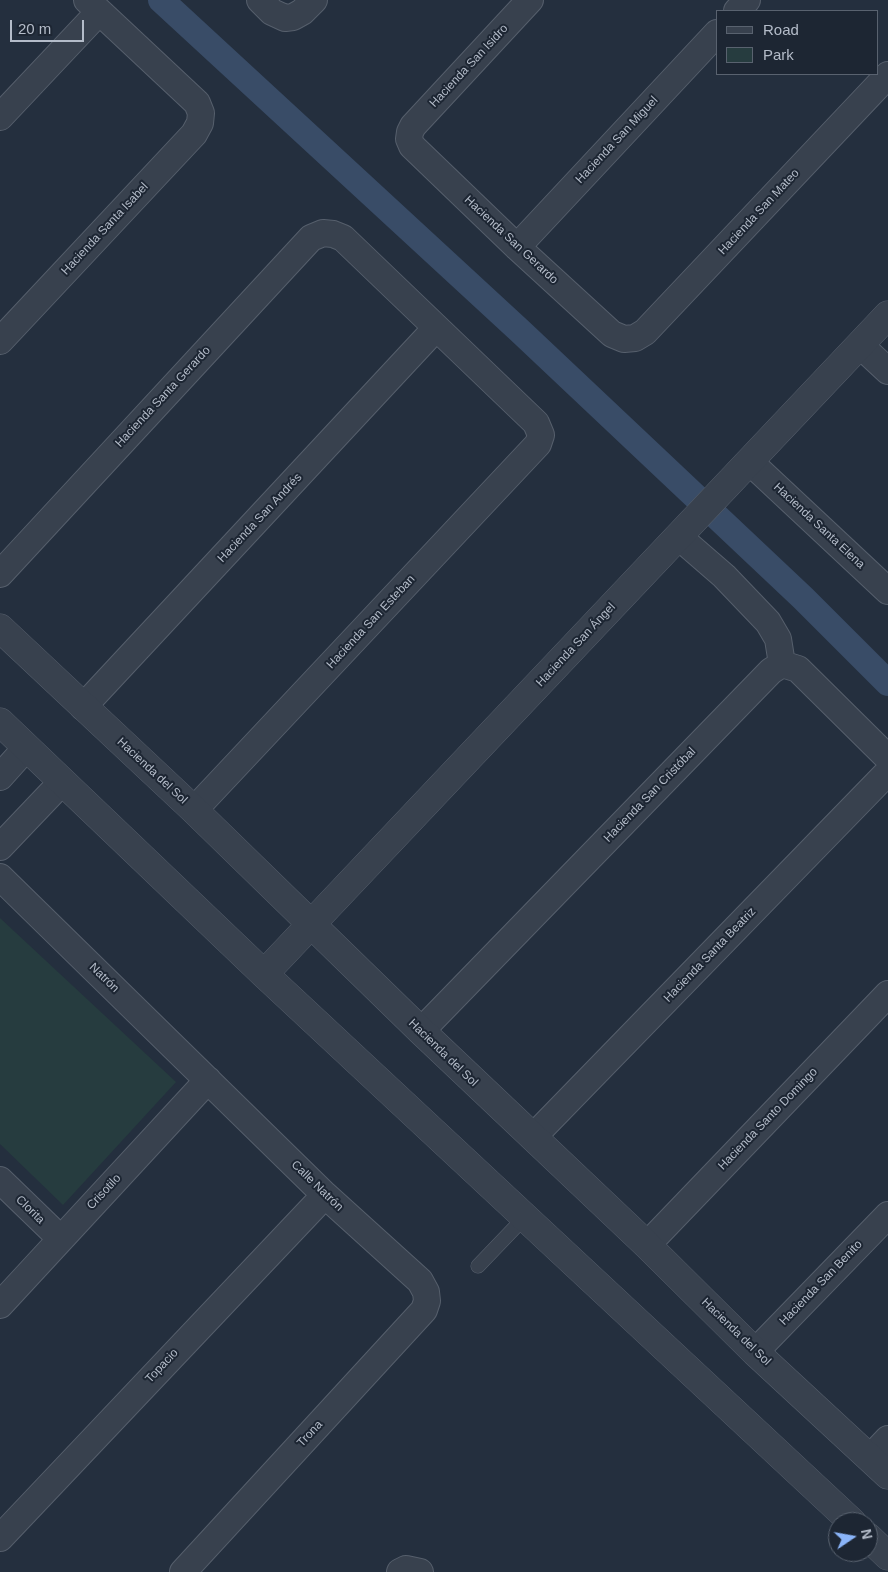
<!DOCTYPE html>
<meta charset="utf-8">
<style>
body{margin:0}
#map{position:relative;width:888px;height:1572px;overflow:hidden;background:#242f3e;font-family:Arial,sans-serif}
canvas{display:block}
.legend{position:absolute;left:716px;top:10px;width:162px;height:65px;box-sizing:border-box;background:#1d2633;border:1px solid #59626f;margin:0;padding:6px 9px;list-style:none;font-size:15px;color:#b4bcc9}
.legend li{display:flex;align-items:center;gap:10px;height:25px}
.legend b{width:25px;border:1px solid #59626f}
.north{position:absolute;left:828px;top:1512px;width:50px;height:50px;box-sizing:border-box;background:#1d2633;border:1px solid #59626f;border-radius:50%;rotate:78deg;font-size:14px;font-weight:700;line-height:20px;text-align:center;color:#b4bcc9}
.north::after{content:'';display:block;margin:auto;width:18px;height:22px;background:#8ab4f8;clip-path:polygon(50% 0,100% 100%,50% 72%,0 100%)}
.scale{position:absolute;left:10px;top:20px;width:74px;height:22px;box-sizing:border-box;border:2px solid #b4bcc9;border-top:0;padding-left:6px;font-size:15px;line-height:18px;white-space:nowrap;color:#b4bcc9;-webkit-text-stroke:4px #1d2633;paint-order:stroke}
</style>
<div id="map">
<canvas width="888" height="1572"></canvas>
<ul class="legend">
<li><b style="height:6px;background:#38414e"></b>Road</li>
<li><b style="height:14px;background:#263c3f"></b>Park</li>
</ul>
<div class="north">N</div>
<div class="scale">20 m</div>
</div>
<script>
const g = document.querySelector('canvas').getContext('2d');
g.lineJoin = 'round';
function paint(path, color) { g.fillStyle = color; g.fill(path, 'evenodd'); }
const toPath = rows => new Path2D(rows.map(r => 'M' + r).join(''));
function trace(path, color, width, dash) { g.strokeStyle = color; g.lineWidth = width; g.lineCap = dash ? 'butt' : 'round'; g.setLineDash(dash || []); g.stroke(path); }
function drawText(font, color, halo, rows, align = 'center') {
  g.font = font + ' Arial,sans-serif'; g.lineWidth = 4; g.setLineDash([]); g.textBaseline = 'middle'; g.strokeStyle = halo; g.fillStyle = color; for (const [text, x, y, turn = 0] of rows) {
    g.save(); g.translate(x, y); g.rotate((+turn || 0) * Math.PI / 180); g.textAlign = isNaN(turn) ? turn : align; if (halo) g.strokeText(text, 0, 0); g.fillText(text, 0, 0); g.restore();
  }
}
paint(toPath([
 [0,918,176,1082,63,1205,0,1144]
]), '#263c3f');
trace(toPath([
 [161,0,520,331,803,598,888,683]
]), '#394c67', 26);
const service = toPath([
 [478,1266,525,1217]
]);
const minor = toPath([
 [260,0,272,12,285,18,293,17,302,12,314,0],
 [530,0,413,126,410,132,409,139,412,146,517,247,612,334,624,339,635,338,645,332,888,75],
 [737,11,747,0],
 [0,117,99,12],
 [517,247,717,33],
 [0,341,194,134,200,123,201,113,197,103,87,0],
 [860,345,888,371],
 [750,462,888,591],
 [679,537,724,576,768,622,778,639,782,664],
 [0,574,311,238,323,233,333,234,343,238,536,423,541,435,538,444,194,810],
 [782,664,798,669,888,758],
 [83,707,436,328],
 [0,777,26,748],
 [0,847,62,782],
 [0,877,325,1195,420,1281,426,1292,427,1301,424,1310,183,1572],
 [421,1031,771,671,782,664],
 [533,1137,888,772],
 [0,1180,61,1239],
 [647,1245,888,994],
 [0,1305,208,1080],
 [755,1352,888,1215],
 [870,1458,888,1439],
 [0,1538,325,1195],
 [400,1572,406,1569,420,1572]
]);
const tertiary = toPath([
 [0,628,194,810,421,1031,647,1245,755,1352,888,1475],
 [0,722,264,974,852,1522],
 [264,974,888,315],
 [868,1537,888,1556]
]);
trace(service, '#565f6c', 15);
trace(minor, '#565f6c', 28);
trace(tertiary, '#565f6c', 29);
trace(service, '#38414e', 14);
trace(minor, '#38414e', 26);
trace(tertiary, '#38414e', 28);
drawText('12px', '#b4bcc9', '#1d2633', [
 ["Hacienda San Isidro",469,66,-47],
 ["Hacienda San Miguel",617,140,-47],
 ["Hacienda San Mateo",759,212,-47],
 ["Hacienda Santa Isabel",105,229,-47],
 ["Hacienda San Gerardo",511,240,43],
 ["Hacienda Santa Gerardo",163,397,-47],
 ["Hacienda San Andrés",260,518,-47],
 ["Hacienda Santa Elena",819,526,43],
 ["Hacienda San Esteban",371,622,-47],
 ["Hacienda San Ángel",576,645,-47],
 ["Hacienda del Sol",152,771,43],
 ["Hacienda San Cristóbal",650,795,-46],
 ["Hacienda Santa Beatriz",710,955,-46],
 ["Natrón",104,978,44],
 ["Hacienda del Sol",443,1053,44],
 ["Hacienda Santo Domingo",768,1119,-46],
 ["Calle Natrón",317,1186,44],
 ["Crisotilo",104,1192,-47],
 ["Clorita",30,1210,44],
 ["Hacienda San Benito",821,1283,-46],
 ["Hacienda del Sol",736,1332,44],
 ["Topacio",162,1366,-47],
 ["Trona",310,1434,-47]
]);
</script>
